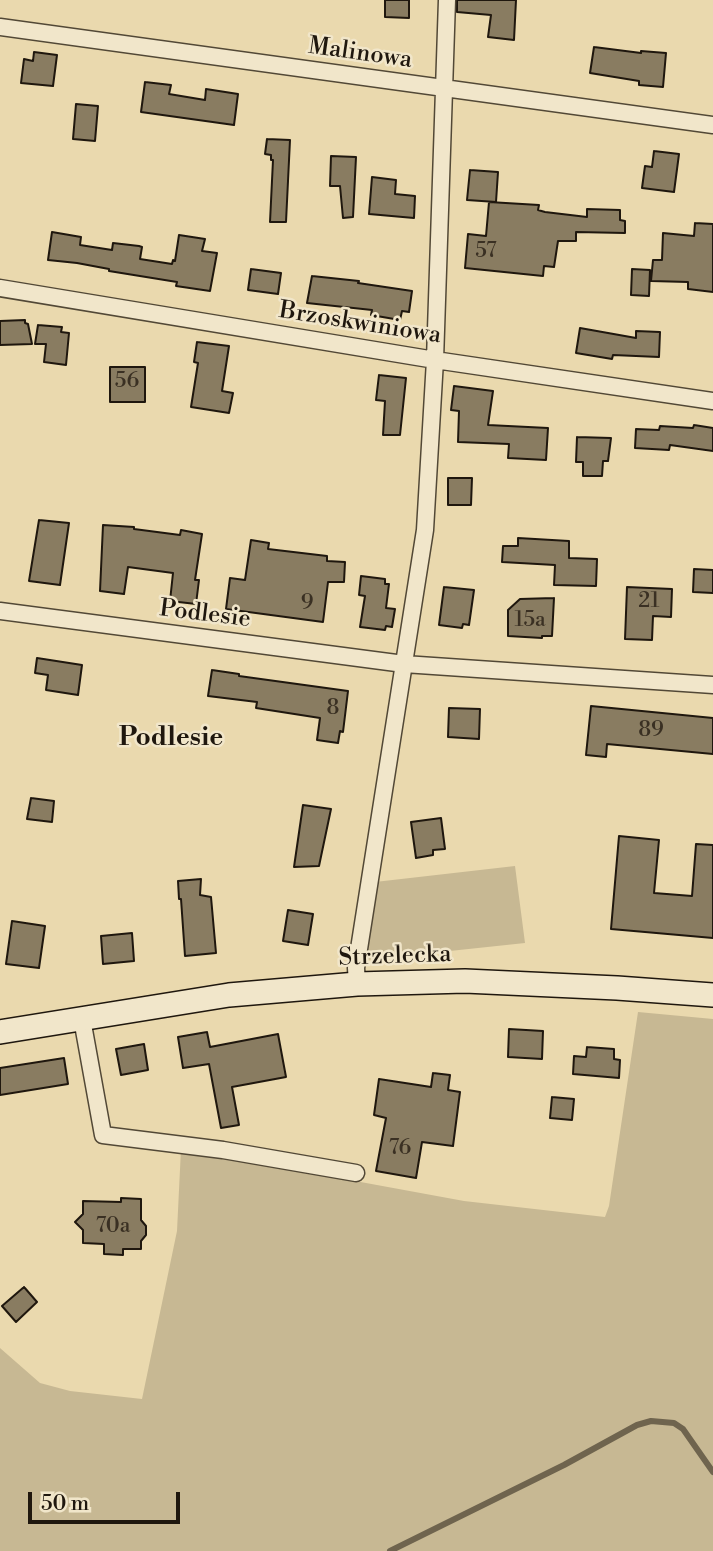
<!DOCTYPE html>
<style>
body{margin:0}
#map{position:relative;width:713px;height:1551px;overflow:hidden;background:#ead9ae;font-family:"Libre Bodoni",serif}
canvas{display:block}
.scale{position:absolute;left:28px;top:1492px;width:152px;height:32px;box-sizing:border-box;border:4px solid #1f170e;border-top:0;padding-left:9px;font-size:21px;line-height:24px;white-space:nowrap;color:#1f170e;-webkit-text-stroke:5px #f1e6ca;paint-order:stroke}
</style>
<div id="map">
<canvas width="713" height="1551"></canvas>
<div class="scale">50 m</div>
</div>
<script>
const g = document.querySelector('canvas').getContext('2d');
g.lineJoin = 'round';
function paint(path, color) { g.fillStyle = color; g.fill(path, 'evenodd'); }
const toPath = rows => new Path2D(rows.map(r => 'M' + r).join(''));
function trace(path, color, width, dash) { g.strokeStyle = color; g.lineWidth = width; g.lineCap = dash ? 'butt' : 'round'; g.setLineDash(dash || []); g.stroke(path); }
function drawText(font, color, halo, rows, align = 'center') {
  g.font = font + ' "Libre Bodoni",serif'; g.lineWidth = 5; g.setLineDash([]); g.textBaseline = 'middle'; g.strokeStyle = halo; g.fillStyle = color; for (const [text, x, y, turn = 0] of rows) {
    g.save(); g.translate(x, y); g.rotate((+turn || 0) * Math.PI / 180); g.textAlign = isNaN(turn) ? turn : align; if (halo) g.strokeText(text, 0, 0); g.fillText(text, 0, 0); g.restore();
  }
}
paint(toPath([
 [515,866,525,943,365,960,375,882],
 [638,1012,713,1019,713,1551,0,1551,0,1348,40,1383,70,1391,142,1399,177,1231,181,1149,464,1201,605,1217,609,1206]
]), '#c7b893');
trace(toPath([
 [390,1551,564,1465,637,1425,651,1421,674,1423,683,1429,713,1472]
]), '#6f644e', 6);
const building = toPath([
 [385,0,409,0,409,18,385,17,385,0],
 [457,0,516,0,514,40,488,37,491,15,457,12,457,0],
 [594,47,641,53,641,51,666,53,663,87,639,85,639,81,590,73,594,47],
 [34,52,57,55,53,86,21,83,24,59,33,61,34,52],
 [145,82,171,85,169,94,205,100,206,89,238,94,234,125,141,112,145,82],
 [76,104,98,106,95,141,73,139,76,104],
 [267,139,290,140,286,222,270,222,273,160,271,160,271,155,265,154,267,139],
 [654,151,679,154,674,192,642,188,645,166,652,167,654,151],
 [331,156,356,157,353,217,343,218,340,186,330,186,331,156],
 [470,170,498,172,496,202,467,200,470,170],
 [372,177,396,180,395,194,415,196,414,218,369,214,372,177],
 [489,202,539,205,538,210,545,212,587,217,587,209,620,210,620,220,625,221,625,233,576,232,576,241,558,241,554,267,544,266,543,276,465,268,468,234,486,236,489,202],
 [695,223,713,224,713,292,688,289,688,282,651,281,653,260,662,260,663,233,694,236,695,223],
 [52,232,81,237,80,245,112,250,113,243,139,246,142,247,140,259,172,264,173,260,175,261,179,235,205,239,202,251,217,253,210,291,176,286,177,282,109,271,109,269,77,263,48,260,52,232],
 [251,269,281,273,278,294,248,290,251,269],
 [632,269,650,270,649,296,631,295,632,269],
 [312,276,359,281,358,283,412,291,409,312,402,311,400,320,371,315,372,310,307,303,312,276],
 [25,320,25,323,28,324,32,344,0,345,0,321,25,320],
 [38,325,62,327,61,332,69,333,66,365,44,362,46,344,35,344,38,325],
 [580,328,636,338,636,331,660,332,659,357,613,355,612,359,576,353,580,328],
 [197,342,229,346,222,391,233,393,229,413,191,407,198,363,194,362,197,342],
 [110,367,145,367,145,402,110,402,110,367],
 [379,375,406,378,400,435,383,435,385,401,376,400,379,375],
 [454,386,493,391,488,425,548,428,546,460,508,458,509,444,458,442,459,411,451,410,454,386],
 [694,425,713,428,713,451,670,445,669,450,635,448,636,429,659,430,660,426,693,428,694,425],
 [577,437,611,438,608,461,603,461,602,476,583,476,583,462,576,462,577,437],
 [448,478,472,478,471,505,448,505,448,478],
 [39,520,69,523,60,585,29,581,39,520],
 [103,525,134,527,134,529,180,535,181,530,202,534,195,580,199,580,196,604,170,601,173,573,128,567,124,594,100,591,103,525],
 [518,538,569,541,569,558,597,559,596,586,554,585,555,565,502,562,503,546,518,546,518,538],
 [251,540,269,543,268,549,327,556,327,561,345,562,344,582,328,582,323,622,226,609,230,578,245,580,251,540],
 [694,569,713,570,713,593,693,592,694,569],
 [361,576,385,579,385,584,389,584,386,608,395,609,392,627,386,626,385,630,360,627,365,596,359,595,361,576],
 [444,587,474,590,469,625,463,624,462,628,439,625,444,587],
 [627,587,672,589,671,617,653,616,652,640,625,639,627,587],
 [554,598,552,636,542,636,542,638,508,636,508,610,520,599,554,598],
 [37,658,82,665,78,695,46,690,48,675,35,673,37,658],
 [212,670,239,674,239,676,348,691,343,732,340,731,338,743,317,740,320,718,256,708,257,702,208,696,212,670],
 [591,706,713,718,713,754,607,744,606,757,586,755,591,706],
 [449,708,480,709,479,739,448,737,449,708],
 [31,798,54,801,52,822,27,819,31,798],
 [303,805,331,809,319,866,294,867,303,805],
 [441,818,445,849,433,850,433,855,416,858,411,822,441,818],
 [619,836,659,840,654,893,692,896,696,844,713,845,713,938,611,929,619,836],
 [201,879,200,895,211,897,216,953,185,956,181,899,179,899,178,881,201,879],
 [288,910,313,914,308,945,283,941,288,910],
 [12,921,45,926,39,968,6,964,12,921],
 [132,933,134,961,103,964,101,936,132,933],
 [509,1029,543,1031,542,1059,508,1057,509,1029],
 [207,1032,210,1047,278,1034,286,1077,232,1087,239,1125,221,1128,209,1064,183,1068,178,1037,207,1032],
 [144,1044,148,1070,121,1075,116,1049,144,1044],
 [587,1047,614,1049,614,1059,620,1060,619,1078,573,1074,574,1056,586,1057,587,1047],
 [64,1058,68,1084,0,1095,0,1068,64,1058],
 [433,1073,450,1075,448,1090,460,1092,453,1146,422,1142,416,1178,376,1171,386,1118,374,1115,379,1079,431,1087,433,1073],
 [552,1097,574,1099,572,1120,550,1118,552,1097],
 [121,1198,141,1199,141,1220,146,1226,146,1235,141,1241,141,1249,123,1249,123,1255,104,1254,104,1244,83,1243,83,1230,75,1222,83,1214,83,1201,121,1202,121,1198],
 [24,1287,37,1302,16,1322,2,1306,24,1287]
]);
paint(building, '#897c61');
trace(building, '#1f170e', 2);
const street = toPath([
 [0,27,713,125],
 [0,288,435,360,713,401],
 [0,611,404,664,713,685],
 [357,984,356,968,425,530,435,360,447,0],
 [82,1019,103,1135,223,1150,356,1173]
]);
const secondary = toPath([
 [0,1032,229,995,357,984,465,981,617,988,713,995]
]);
trace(street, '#524836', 19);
trace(secondary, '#1f170e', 26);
trace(street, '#f1e6ca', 16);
trace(secondary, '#f1e6ca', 23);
drawText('21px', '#3a3023', null, [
 ["57",486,252],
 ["56",127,382],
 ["21",649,602],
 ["9",307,604],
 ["15a",530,621],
 ["8",333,709],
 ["89",651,731],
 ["76",400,1149],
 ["70a",113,1227]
]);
drawText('24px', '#1f170e', '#f1e6ca', [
 ["Malinowa",360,54,8],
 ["Brzoskwiniowa",360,324,9],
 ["Podlesie",205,615,7],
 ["Strzelecka",395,957,-2]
]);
drawText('bold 26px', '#1f170e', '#f1e6ca', [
 ["Podlesie",171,739]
]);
</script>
